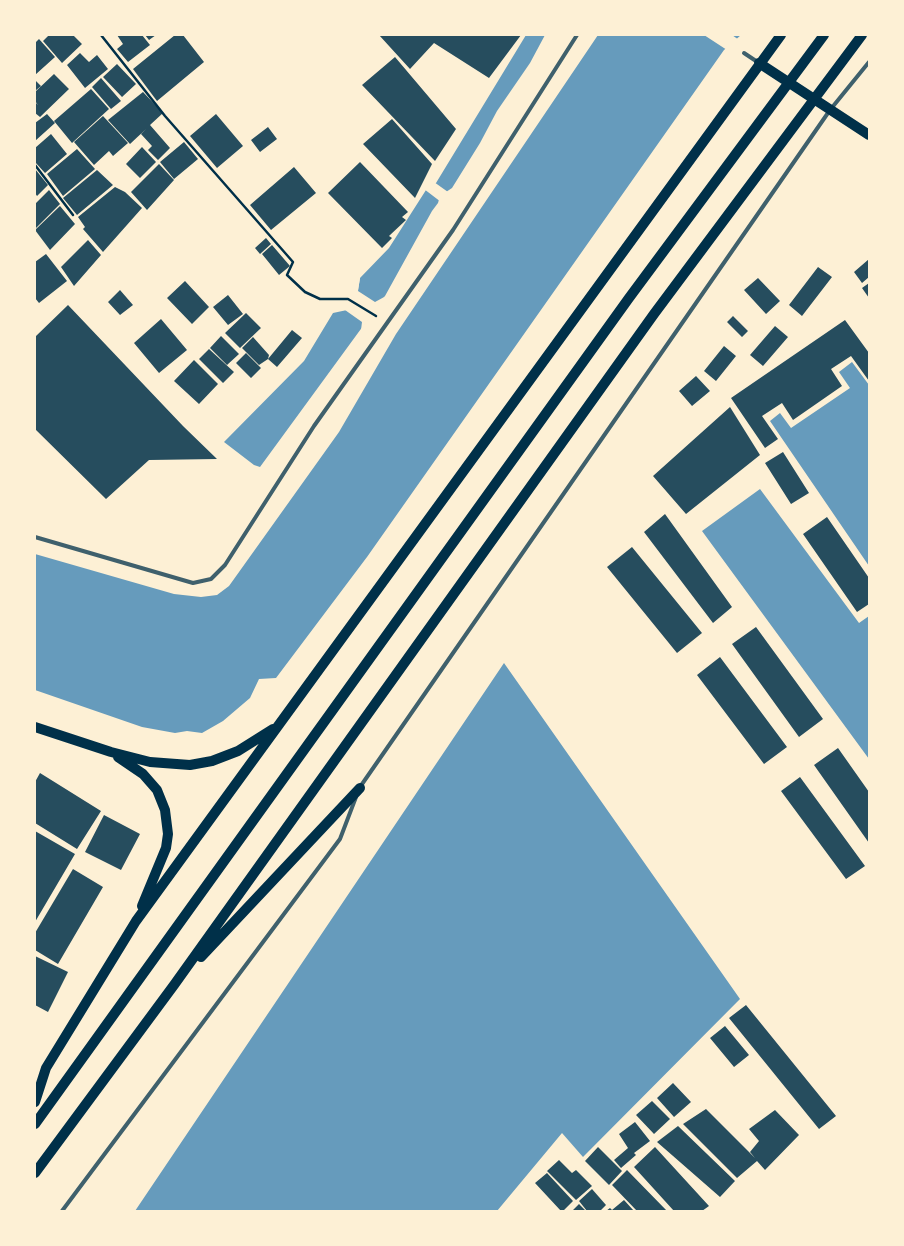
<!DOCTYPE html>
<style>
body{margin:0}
#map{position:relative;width:904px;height:1246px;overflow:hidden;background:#fdf0d5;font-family:Figtree,sans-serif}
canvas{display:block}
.frame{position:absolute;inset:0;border:36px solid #fdf0d5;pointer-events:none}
</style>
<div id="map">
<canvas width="904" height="1246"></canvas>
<div class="frame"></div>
</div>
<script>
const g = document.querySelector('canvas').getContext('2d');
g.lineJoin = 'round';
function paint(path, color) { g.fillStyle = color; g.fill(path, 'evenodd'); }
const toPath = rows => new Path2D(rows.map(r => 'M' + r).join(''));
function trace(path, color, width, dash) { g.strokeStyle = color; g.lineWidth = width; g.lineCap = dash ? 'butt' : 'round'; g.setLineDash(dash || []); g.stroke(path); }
paint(toPath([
 [526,35,545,35,530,63,497,111,480,143,452,188,440,196,438,203,432,211,385,296,260,467,254,465,224,442,304,361,333,313,347,310,358,290,360,278,389,248,426,190,436,183],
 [598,35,741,35,724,50,367,557,276,678,259,679,250,698,223,721,202,733,187,731,175,733,142,727,35,690,35,554,174,594,201,597,217,595,229,586,339,432,396,334],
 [852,362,869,385,869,566,770,421,780,413,791,428,850,388,839,372],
 [760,489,859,623,869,616,869,759,702,531],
 [504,663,740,999,583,1157,562,1133,497,1211,135,1211]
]), '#669bbc');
paint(toPath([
 [704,35,732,35,739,40,727,50],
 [434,182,448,192,442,197,441,202,424,189],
 [358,278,360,278,358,291,375,302,386,296,361,330,362,322,345,310,332,311,346,308,356,290]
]), '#fdf0d5');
paint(toPath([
 [49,35,73,35,82,44,62,63,43,41],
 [117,35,142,35,150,45,128,62,117,49,123,44],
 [145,35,156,35,149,40],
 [175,35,183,35,204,62,157,101,133,69],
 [379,35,521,35,489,78,434,43,410,69],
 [39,39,55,57,35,75,35,43],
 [80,53,89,62,97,55,108,69,85,88,67,65],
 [395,57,456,129,435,161,362,85],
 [117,64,136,84,122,97,103,77],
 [54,74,69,89,40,117,35,113,35,102,38,105,35,101,35,92],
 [101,78,121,101,111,109,92,87],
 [35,80,41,86,35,91],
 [91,89,109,109,72,143,54,121],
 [143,92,163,113,150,125,170,148,158,160,148,150,152,146,141,134,146,129,130,144,108,120],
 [47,114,55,123,35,141,35,123],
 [216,114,243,146,217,168,190,136],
 [103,116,128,143,113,156,109,151,94,165,74,142],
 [392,119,432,164,415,198,363,144],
 [268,127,277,139,260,152,251,140],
 [51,134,67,154,45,173,35,162,35,148],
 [184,142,198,159,174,179,160,162],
 [142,147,156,162,140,178,126,164],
 [77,149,95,169,63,196,47,174],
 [360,162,408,212,402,217,406,220,389,236,392,238,382,248,328,193],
 [159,164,174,180,147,210,131,192],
 [294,167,316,193,271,230,250,205],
 [35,169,48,185,37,196,35,193],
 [97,170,113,185,77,215,63,198],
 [115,187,125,192,142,208,103,252,83,229,85,227,78,217],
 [49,190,60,204,35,229,35,204],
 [60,206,75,224,50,250,35,230],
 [266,238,271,244,260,254,255,248],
 [88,240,101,255,74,286,61,267],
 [272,245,290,266,279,275,262,254],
 [46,254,67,281,39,303,35,298,35,262],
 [869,259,869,277,862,283,854,272],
 [818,267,832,277,802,316,789,305],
 [758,278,780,301,766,314,744,290],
 [185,281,209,307,192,324,167,298],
 [869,283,869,298,862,288],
 [120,290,133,305,120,315,108,302],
 [228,295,243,314,228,325,213,307],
 [68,305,183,426,217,459,149,460,106,499,35,429,35,337],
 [246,313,261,328,240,348,225,333],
 [733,316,748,331,742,337,727,322],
 [161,319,187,350,159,373,134,343],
 [845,320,869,353,869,381,851,356,831,369,842,386,793,420,782,403,762,416,778,439,765,448,731,398],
 [775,326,788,337,763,366,750,355],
 [292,330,302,338,277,367,268,359],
 [221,336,239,354,227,365,210,348],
 [253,337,269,355,268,359,259,365,242,348],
 [724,346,736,356,716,381,704,371],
 [209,349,234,372,223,383,199,359],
 [246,353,261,368,251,378,236,363],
 [194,360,218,384,199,404,174,381],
 [696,376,710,391,692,406,679,391],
 [730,407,760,455,686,514,653,476],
 [783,452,809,493,791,504,765,463],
 [665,514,732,607,713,623,644,532],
 [827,517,869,578,869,604,857,612,803,534],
 [632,547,702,633,677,653,607,567],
 [756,627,823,719,799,737,732,644],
 [720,657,787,747,764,764,697,675],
 [838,748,869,792,869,843,814,765],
 [40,773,101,811,77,849,35,823,35,782],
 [800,777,865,866,846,879,781,791],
 [104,815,140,834,121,870,85,852],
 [35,831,75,854,35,922],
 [73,869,103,887,58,964,35,950,35,933],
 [35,956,68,972,48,1012,35,1005],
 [746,1005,836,1116,819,1129,729,1018],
 [725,1026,749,1055,734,1067,710,1038],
 [673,1083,691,1102,674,1117,657,1098],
 [652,1101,670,1119,654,1134,636,1115],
 [706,1109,755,1158,750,1152,759,1141,749,1129,775,1110,799,1135,765,1170,757,1161,737,1178,683,1124],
 [635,1122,650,1141,634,1153,636,1155,621,1168,614,1160,628,1148,619,1134],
 [678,1126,735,1181,720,1197,657,1142],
 [598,1147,622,1171,609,1185,585,1161],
 [655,1147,709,1206,702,1211,674,1211,634,1167],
 [559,1160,572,1173,576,1170,592,1186,576,1200,547,1171],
 [627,1170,667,1211,637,1211,612,1185],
 [547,1173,573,1201,563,1211,561,1211,535,1183],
 [592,1189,606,1205,600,1211,587,1211,579,1201],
 [624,1200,634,1211,606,1211,610,1208,612,1210],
 [579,1204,586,1211,572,1211]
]), '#264d5e');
trace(toPath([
 [101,35,165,116,293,262,287,275,305,292,320,299,348,299,376,316],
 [35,165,73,215]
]), '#003049', 2.5);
trace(toPath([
 [744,53,759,63],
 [35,537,193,583,211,579,225,565,314,426,453,230,577,35],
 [360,787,830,110,869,62],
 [62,1211,340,839,356,797]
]), '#3f606c', 4);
trace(toPath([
 [759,63,869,135],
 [35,727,111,752,150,762,190,765,212,761,238,751,273,729],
 [118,757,143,774,157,790,165,810,168,834,166,848,142,906],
 [201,957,360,788],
 [35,1102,46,1068,136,921,781,35],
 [35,1124,629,298,824,35],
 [35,1173,174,985,654,314,862,35]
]), '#003049', 10);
</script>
